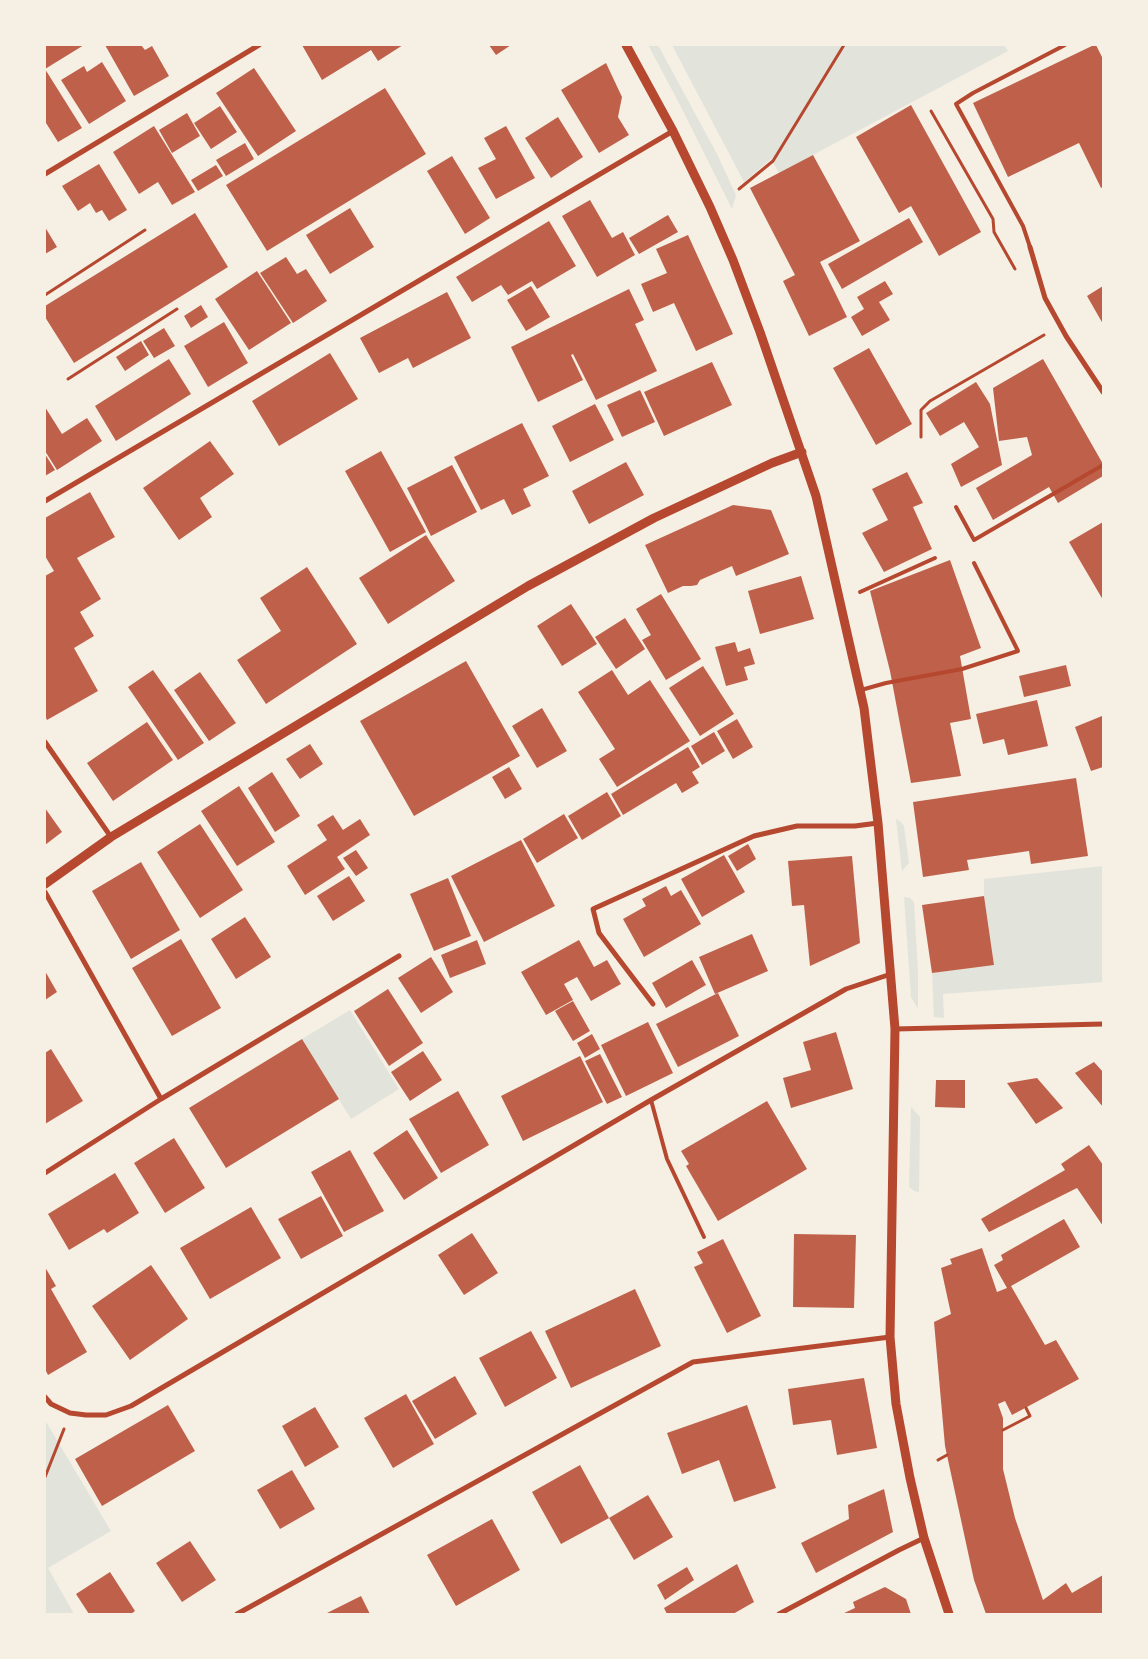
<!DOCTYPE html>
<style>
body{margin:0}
#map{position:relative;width:1148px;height:1659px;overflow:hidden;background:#f6efe4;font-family:"DM Sans",sans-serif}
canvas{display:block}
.frame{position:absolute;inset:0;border:46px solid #f6efe4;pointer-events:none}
</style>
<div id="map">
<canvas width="1148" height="1659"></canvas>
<div class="frame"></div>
</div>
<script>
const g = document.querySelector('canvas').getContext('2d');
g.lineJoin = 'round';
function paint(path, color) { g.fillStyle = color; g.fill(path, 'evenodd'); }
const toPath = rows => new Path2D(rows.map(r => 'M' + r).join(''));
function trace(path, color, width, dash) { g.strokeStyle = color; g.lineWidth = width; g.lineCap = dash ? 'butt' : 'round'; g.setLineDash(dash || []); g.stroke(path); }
paint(toPath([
 [648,45,658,45,717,154,736,195,732,209,679,103],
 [672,45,1004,45,1008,51,779,173,771,159,744,182],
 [896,819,901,822,904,826,909,863,902,871],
 [1103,866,1103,982,943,994,944,1018,934,1017,932,973,994,964,984,896,984,879],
 [904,897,910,898,914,902,918,973,918,1009,911,997],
 [350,1010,399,1089,351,1119,302,1039],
 [911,1107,920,1117,919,1192,914,1191,909,1187],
 [45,1420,111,1531,48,1568,74,1614,45,1614]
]), '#e2e4dc');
paint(toPath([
 [45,45,84,45,45,69,82,128,58,142,46,123,45,124],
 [105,45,141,45,145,50,152,46,169,76,134,96],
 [302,45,403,45,378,61,371,50,322,80],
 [489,45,511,45,496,55],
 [1094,45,1096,45,1103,59,1103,187,1101,188,1079,143,1008,177,973,103],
 [102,62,126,101,89,124,61,80,84,66,87,72],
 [606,63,622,97,618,117,629,135,599,153,561,90],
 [254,68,296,131,258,156,216,93],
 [385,88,426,154,267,251,226,185],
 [911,105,981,232,939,256,911,206,899,213,856,137],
 [220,106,237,132,211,149,194,123],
 [187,113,200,136,172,153,159,130],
 [558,117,583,157,551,178,525,138],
 [154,126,195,192,172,205,158,182,139,194,113,152],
 [506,126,535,178,496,199,478,168,496,159,484,138],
 [245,143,254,159,226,176,216,160],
 [813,155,860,241,820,262,847,317,809,336,783,281,795,275,750,188],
 [452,156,490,218,465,234,427,171],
 [99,164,127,210,109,221,102,210,96,213,90,203,78,211,62,186],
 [216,165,223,176,198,191,191,180],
 [590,200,612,238,623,232,635,255,597,277,562,216],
 [350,208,374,247,330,274,306,235],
 [195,213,228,267,74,363,45,317,45,306],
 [668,215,678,232,639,254,629,238],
 [909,218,923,242,842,289,828,264],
 [549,221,576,266,537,289,532,281,508,295,501,285,472,302,456,277],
 [45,227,57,247,45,254],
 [688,235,733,334,696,351,674,303,653,312,641,284,667,273,656,249],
 [286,257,297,274,306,269,327,301,293,323,260,273],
 [257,271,291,323,249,350,215,299],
 [885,281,893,294,879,302,890,320,862,336,851,317,864,309,857,297],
 [531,286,550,317,526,331,507,300],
 [1103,286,1103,324,1087,296],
 [629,289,644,320,635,324,657,371,596,400,573,354,571,355,583,380,538,402,511,347],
 [447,292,471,338,413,368,408,358,379,373,360,338],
 [201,305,208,317,191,328,184,316],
 [224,322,248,363,208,387,184,346],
 [164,328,175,346,154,358,143,341],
 [141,341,149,355,125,371,116,357],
 [869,348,912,424,876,445,833,368],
 [330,353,358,399,279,446,252,401],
 [169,359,191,394,116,441,95,406],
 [1043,359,1103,464,1103,476,1058,503,1049,487,993,520,976,488,1032,455,1027,437,999,441,993,388],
 [712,362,732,405,664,436,644,392],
 [976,382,990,404,1002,465,961,487,951,464,979,447,964,422,940,436,926,413],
 [640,390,655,422,622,437,607,405],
 [595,404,614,440,570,462,552,426],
 [45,407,62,434,87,418,102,441,57,470,45,451],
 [522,423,549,476,523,489,531,506,512,515,504,499,481,510,454,457],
 [210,441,234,474,200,498,212,517,179,540,143,488],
 [381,451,426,532,390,552,345,471],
 [45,454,55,470,45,476],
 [626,462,644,495,589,524,572,491],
 [452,465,477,512,431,536,407,488],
 [907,472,923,503,913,507,932,549,884,572,862,533,888,520,872,489],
 [90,492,115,537,77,558,101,599,80,612,94,636,74,648,98,691,47,720,45,716,45,576,54,571,45,556,45,518],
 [733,505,771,510,789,554,736,576,732,566,700,580,697,585,691,586,683,586,668,593,645,545],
 [1103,522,1103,600,1069,542],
 [426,535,455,581,388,624,359,578],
 [950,560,981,648,960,656,971,719,950,723,961,776,911,783,890,671,870,591],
 [307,567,357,644,266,704,237,660,281,631,260,598],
 [801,576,814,619,760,634,748,591],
 [661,594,701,659,666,680,642,640,651,635,636,609],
 [571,604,597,644,562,666,537,626],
 [625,618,645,649,616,669,595,637],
 [735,642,738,652,750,648,755,664,744,667,748,680,726,686,715,647],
 [466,661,520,756,414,816,360,721],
 [1066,665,1071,686,1024,697,1019,676],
 [703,666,734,714,700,736,669,688],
 [153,670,204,743,178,760,128,687],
 [612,670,628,695,650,680,690,741,617,787,599,759,615,749,578,692],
 [200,672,236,723,209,741,174,690],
 [1037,700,1048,746,1008,755,1004,739,983,744,976,714],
 [542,708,567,751,537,768,512,726],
 [1102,716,1103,767,1091,771,1075,727],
 [737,719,753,747,733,759,717,731],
 [147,722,173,760,113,801,87,763],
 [714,732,725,751,702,765,691,746],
 [310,744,323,764,300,779,286,759],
 [688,747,700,767,692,772,699,783,682,793,676,783,623,815,611,794],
 [509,767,522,789,505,799,492,777],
 [272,772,300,816,275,832,248,788],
 [1076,778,1088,856,1031,864,1029,851,967,860,969,870,923,877,913,802],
 [239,786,275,842,237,866,201,811],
 [607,792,621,816,582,840,568,816],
 [45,808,62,832,45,845],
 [564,814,578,838,537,863,523,839],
 [333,815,343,830,360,819,370,835,337,857,345,869,305,895,287,866,327,840,317,825],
 [200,824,243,890,200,918,157,852],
 [521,840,555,906,484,942,451,876],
 [748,844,756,859,737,871,728,856],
 [356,850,368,868,356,876,343,858],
 [724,855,745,892,702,917,681,879],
 [852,856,860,943,810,966,804,905,792,906,788,861],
 [141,862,180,930,131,959,92,891],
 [349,876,365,901,333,921,317,896],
 [448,878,471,936,434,951,410,894],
 [666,886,671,896,681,890,701,924,644,957,623,919,646,906,642,899],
 [984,896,994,965,932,973,922,905],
 [245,917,271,957,236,979,211,939],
 [752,934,768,971,715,994,699,957],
 [181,939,221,1008,172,1036,132,968],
 [477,940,486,964,450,978,441,955],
 [579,940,594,967,607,960,621,984,591,1001,577,977,564,984,573,1000,546,1015,521,972],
 [431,957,453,992,421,1013,398,978],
 [692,960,706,985,666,1008,652,983],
 [45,971,57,992,45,1000],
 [388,989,423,1043,389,1066,354,1011],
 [718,993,739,1036,678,1067,656,1024],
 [573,1001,590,1031,573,1041,555,1011],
 [648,1022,673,1073,626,1096,601,1045],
 [836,1032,853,1089,791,1108,783,1078,811,1070,803,1042],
 [592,1034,600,1049,585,1058,577,1043],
 [302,1039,339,1099,226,1168,189,1108],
 [51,1049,83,1101,45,1124,45,1053],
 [423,1051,442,1080,410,1101,391,1072],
 [600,1054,622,1097,607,1104,585,1061],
 [580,1056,603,1102,523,1141,501,1096],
 [1094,1062,1103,1072,1103,1107,1075,1073],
 [1037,1078,1063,1108,1036,1124,1007,1083],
 [936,1080,965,1080,965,1108,935,1107],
 [458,1091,489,1145,441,1173,409,1119],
 [767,1101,807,1169,718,1221,686,1166,689,1164,681,1151],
 [407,1130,438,1178,404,1200,373,1153],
 [174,1138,205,1188,165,1213,134,1163],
 [1089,1145,1103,1165,1103,1226,1077,1188,989,1232,981,1219,1065,1170,1061,1164],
 [350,1150,384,1211,344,1232,311,1172],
 [115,1173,139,1213,107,1233,104,1229,69,1250,48,1214],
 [321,1196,343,1236,301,1259,278,1219],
 [251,1207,281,1258,210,1299,180,1248],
 [1064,1219,1080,1247,1011,1286,1045,1345,1056,1340,1079,1379,1012,1415,1005,1401,998,1404,1003,1418,1003,1469,1015,1518,1043,1600,1066,1583,1072,1593,1103,1575,1103,1614,986,1614,974,1580,945,1446,934,1322,951,1314,941,1268,952,1264,950,1259,982,1248,997,1292,1007,1288,994,1265,1003,1260,1001,1255],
 [472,1233,498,1273,464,1295,438,1255],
 [794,1234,856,1235,854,1308,793,1307],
 [723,1239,761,1316,727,1333,694,1267,703,1263,697,1252],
 [151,1265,188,1319,130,1360,92,1306],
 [45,1267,56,1286,51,1289,87,1352,48,1375,45,1369],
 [635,1289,661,1346,571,1388,545,1331],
 [531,1331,557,1378,505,1407,479,1358],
 [455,1376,477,1414,435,1439,412,1401],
 [864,1378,877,1448,837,1455,831,1420,793,1425,788,1389],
 [406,1394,434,1444,393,1468,364,1418],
 [168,1405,195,1451,102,1506,75,1459],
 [747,1405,776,1488,734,1502,719,1460,682,1474,667,1433],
 [315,1407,339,1447,305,1467,282,1426],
 [580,1465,609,1518,561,1544,532,1492],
 [292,1470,315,1509,280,1529,257,1490],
 [884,1489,893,1532,816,1573,801,1543,849,1519,848,1505],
 [648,1495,673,1537,634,1560,609,1518],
 [492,1519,520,1570,456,1606,427,1555],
 [190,1541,216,1580,182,1602,156,1563],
 [737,1564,754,1602,733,1614,667,1614,664,1608],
 [687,1567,694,1580,665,1600,657,1585],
 [110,1572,135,1611,131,1614,89,1614,76,1594],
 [885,1587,906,1599,911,1614,842,1614,855,1608,853,1602],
 [361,1596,370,1614,325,1614]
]), '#bf614a');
trace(toPath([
 [931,111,993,219,994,232,1015,269],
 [739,189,773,161,844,45],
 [45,295,145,230],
 [68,379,177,309],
 [921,437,921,410,930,401,1044,335],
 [1003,1430,1030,1416,1026,1408],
 [938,1460,947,1455],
 [45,1477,64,1429]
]), '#b5482f', 3);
trace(toPath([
 [1030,247,1023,226,956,104,973,93,1065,45],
 [956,507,974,540,1103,465],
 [860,592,935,558],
 [861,690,886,683,962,669,1018,651,974,563],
 [651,1100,667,1159,704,1237]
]), '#b5482f', 4);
trace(toPath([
 [45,174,259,45],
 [1030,247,1045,298,1066,336,1103,392],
 [45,501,673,131],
 [45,742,111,837],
 [45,892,161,1099],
 [653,1004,599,933,593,909,754,836,797,826,855,826,878,823],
 [895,1029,1103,1024],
 [45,1173,161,1099,399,956],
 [45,1397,51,1404,70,1413,86,1415,106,1415,131,1406,651,1100,846,989,891,974],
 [237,1614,693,1362,890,1337],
 [779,1614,899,1550,924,1538]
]), '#b5482f', 5);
trace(toPath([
 [626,45,673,131,710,207,733,260,760,332,816,496,864,708,878,823,895,1029,890,1337,896,1404,910,1478,924,1538,949,1614],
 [45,884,111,837,528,586,654,518,772,463,802,452]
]), '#b5482f', 9);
</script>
